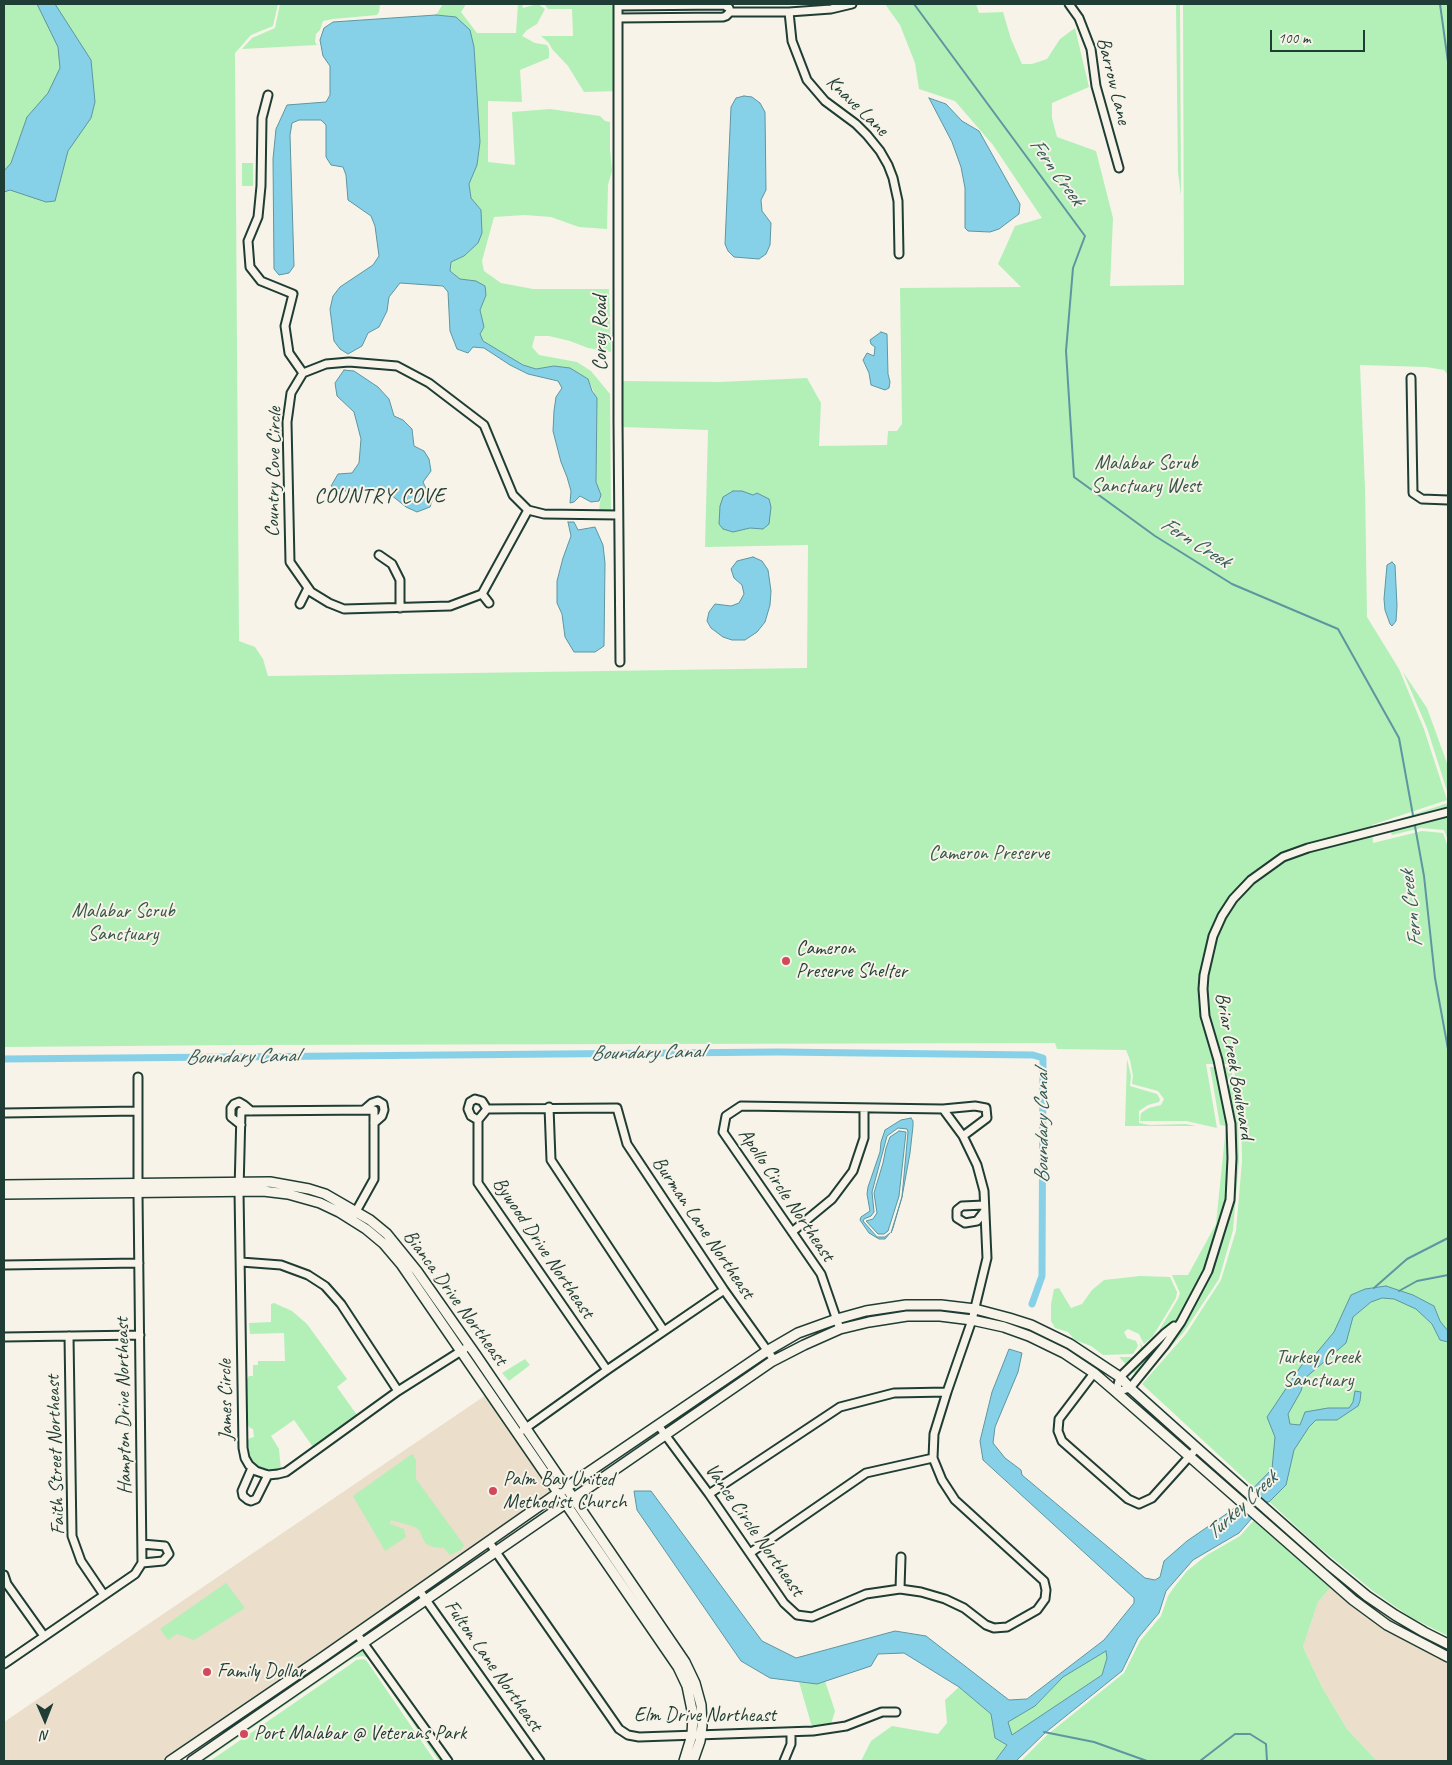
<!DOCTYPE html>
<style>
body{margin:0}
#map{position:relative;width:1452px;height:1765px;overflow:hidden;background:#f7f3e8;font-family:Caveat,sans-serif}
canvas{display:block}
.frame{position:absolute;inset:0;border:5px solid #1f3d34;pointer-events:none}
.north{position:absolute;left:20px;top:1695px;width:50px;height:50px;-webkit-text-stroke:4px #f7f3e8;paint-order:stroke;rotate:179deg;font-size:14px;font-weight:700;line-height:20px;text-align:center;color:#1f3d34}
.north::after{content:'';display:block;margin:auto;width:18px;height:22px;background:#1f3d34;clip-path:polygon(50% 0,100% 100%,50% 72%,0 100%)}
.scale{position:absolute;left:1270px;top:30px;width:95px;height:22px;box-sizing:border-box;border:2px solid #1f3d34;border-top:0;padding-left:6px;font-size:15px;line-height:18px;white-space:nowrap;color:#1f3d34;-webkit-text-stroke:4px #f7f3e8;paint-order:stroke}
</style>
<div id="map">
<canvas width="1452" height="1765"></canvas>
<div class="frame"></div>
<div class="north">N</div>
<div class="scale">100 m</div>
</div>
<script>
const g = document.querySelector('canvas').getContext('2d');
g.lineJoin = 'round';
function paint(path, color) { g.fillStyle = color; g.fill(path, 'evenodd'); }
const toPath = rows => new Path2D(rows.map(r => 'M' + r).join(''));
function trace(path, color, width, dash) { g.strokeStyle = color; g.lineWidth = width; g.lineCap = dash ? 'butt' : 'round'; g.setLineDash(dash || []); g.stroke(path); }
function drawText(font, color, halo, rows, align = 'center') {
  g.font = font + ' Caveat,sans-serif'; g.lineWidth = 4; g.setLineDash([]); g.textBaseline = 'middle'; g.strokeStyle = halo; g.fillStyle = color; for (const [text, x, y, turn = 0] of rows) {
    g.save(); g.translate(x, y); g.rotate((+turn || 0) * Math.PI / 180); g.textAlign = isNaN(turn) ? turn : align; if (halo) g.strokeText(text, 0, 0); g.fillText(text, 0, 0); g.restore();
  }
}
paint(toPath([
 [486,1395,553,1492,163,1761,4,1761,4,1722],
 [1339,1577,1448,1648,1448,1653,1389,1621,1336,1581],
 [1332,1586,1448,1661,1448,1761,1377,1761,1347,1729,1322,1687,1303,1647,1318,1602]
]), '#ebdeca');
paint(toPath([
 [4,4,278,4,273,26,251,35,235,53,239,641,255,647,263,659,268,676,807,668,808,545,705,547,708,430,622,427,621,381,719,382,807,378,821,403,819,446,887,445,888,431,897,431,902,424,900,288,1021,287,998,264,1015,226,1042,218,993,145,955,101,919,89,915,63,900,25,885,4,976,4,979,13,1003,12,1011,39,1022,64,1032,64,1047,59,1060,39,1075,28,1089,87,1052,103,1052,118,1057,137,1096,151,1113,218,1110,286,1184,285,1183,4,1448,4,1448,375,1444,370,1426,367,1360,365,1365,488,1367,617,1399,669,1424,729,1447,800,1372,825,1373,843,1422,831,1443,833,1448,847,1448,1636,1410,1617,1373,1591,1315,1544,1142,1384,1186,1334,1221,1280,1236,1231,1242,1161,1241,1112,1233,1064,1206,1064,1217,1128,1186,1121,1140,1121,1141,1113,1149,1108,1161,1105,1164,1099,1158,1091,1132,1084,1133,1076,1130,1060,1126,1050,1057,1049,1055,1043,242,1045,4,1047],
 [280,4,380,4,379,12,377,15,333,19,323,21,320,30,316,34,315,42,317,45,242,49,252,38,275,28],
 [443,4,459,5,459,4,466,4,461,12,477,33,516,33,518,4,522,4,523,8,538,4,545,9,537,24,527,30,522,36,535,43,547,45,549,49,549,58,520,70,522,102,488,101,488,162,515,165,512,112,550,109,600,116,605,121,610,122,610,150,612,171,608,185,607,229,579,227,551,217,525,215,494,217,482,261,484,271,501,283,533,289,609,289,611,352,588,348,570,341,549,336,535,336,532,347,539,355,577,362,591,371,610,394,611,510,599,511,601,495,596,482,597,399,588,379,554,366,536,369,523,365,483,341,480,334,484,327,480,310,486,295,476,281,460,279,450,271,451,262,464,256,477,243,482,233,481,210,471,198,469,184,477,165,480,142,474,47,456,17,436,15],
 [544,4,616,4,618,91,584,92,568,66,552,49,549,43,541,36,573,36,572,9,548,9],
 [1176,4,1180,4,1181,196,1178,172],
 [242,163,253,163,253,186,242,186],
 [1403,672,1427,708,1448,766,1448,794,1427,728],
 [1448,803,1448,840,1444,830,1421,828,1392,835,1387,823],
 [1127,1059,1131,1076,1130,1086,1157,1094,1160,1099,1159,1102,1148,1105,1139,1111,1139,1123,1150,1125,1186,1124,1196,1126,1125,1126],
 [1210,1067,1231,1067,1238,1112,1239,1161,1233,1230,1219,1279,1184,1332,1141,1380,1119,1357,1134,1357,1141,1347,1140,1342,1142,1346,1145,1347,1155,1337,1178,1299,1180,1293,1172,1275,1188,1275,1216,1224,1226,1126,1220,1125],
 [1140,1276,1170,1277,1177,1292,1176,1298,1153,1336,1144,1344,1139,1334,1128,1329,1124,1332,1127,1338,1136,1341,1138,1346,1133,1354,1103,1355,1091,1346,1075,1340,1068,1332,1055,1328,1051,1321,1051,1304,1054,1289,1059,1288,1071,1308,1082,1304,1092,1290,1104,1280],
 [274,1303,292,1311,307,1324,347,1379,337,1387,357,1415,347,1422,349,1425,315,1450,294,1420,271,1436,279,1449,281,1470,260,1469,248,1456,246,1443,250,1438,254,1437,253,1429,250,1428,246,1422,246,1381,249,1376,253,1376,253,1365,258,1365,258,1361,285,1361,284,1333,250,1334,249,1323,271,1322,271,1304],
 [525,1359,530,1365,509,1381,502,1373],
 [412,1454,416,1460,416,1479,464,1545,461,1550,450,1555,444,1548,433,1547,426,1544,422,1537,420,1531,415,1527,391,1520,390,1524,404,1529,406,1537,385,1551,353,1496],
 [1255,1519,1332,1586,1318,1602,1303,1647,1322,1687,1347,1729,1377,1761,1021,1761,1047,1735,1124,1673,1140,1641,1161,1616,1168,1596,1175,1586,1187,1571,1207,1555,1240,1536],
 [226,1583,245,1608,194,1640,177,1634,168,1640,160,1629],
 [362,1648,444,1761,439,1761,368,1658,363,1656,356,1657,349,1661,204,1761,198,1761],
 [1106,1650,1107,1658,1102,1675,1012,1736,1007,1722,1035,1706,1063,1677],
 [363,1659,366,1660,435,1761,210,1761,351,1664,356,1660],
 [825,1681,835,1711,831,1724,812,1727,799,1682,817,1684],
 [959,1687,991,1714,995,1738,1007,1745,995,1761,861,1761,871,1741,892,1726,938,1734,947,1723,945,1700]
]), '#b2f0b8');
const water = toPath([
 [37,4,55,4,91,60,95,102,91,118,68,151,55,201,46,202,10,190,4,192,4,171,11,163,27,117,48,93,60,68,58,47,37,4],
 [436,15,456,17,470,30,474,47,480,142,477,165,469,184,471,198,481,210,482,233,478,243,464,256,451,262,450,271,460,279,476,281,485,286,486,295,480,310,484,327,480,334,483,341,523,365,536,369,554,366,570,368,588,379,592,391,597,398,596,482,601,495,599,501,591,502,580,496,574,502,570,503,571,491,567,477,561,462,553,431,554,411,556,397,562,388,558,381,528,374,510,365,484,348,473,347,468,353,457,349,450,331,448,292,443,286,400,283,389,297,387,311,379,327,368,333,362,346,348,354,340,349,334,341,330,309,333,296,340,287,373,265,379,256,375,226,371,216,348,200,346,175,343,167,331,165,326,157,326,125,321,120,299,120,292,123,290,135,294,266,289,273,279,275,274,269,273,159,276,129,287,105,326,102,330,95,330,66,323,56,320,40,324,28,333,22,436,15],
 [744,96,752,97,760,103,765,112,766,190,761,200,762,211,771,223,770,245,766,254,759,259,734,257,728,251,725,244,731,107,736,98,744,96],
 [929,98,946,104,962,121,979,131,1020,204,1019,214,999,229,990,232,968,231,965,228,965,188,961,167,952,142,929,98],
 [881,332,887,334,888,374,890,382,889,388,885,390,871,385,869,373,863,360,867,353,874,356,875,347,871,344,870,340,881,332],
 [344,370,354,371,378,387,389,399,394,416,403,420,412,429,414,446,424,451,429,459,431,471,423,482,432,501,430,507,417,512,406,507,385,490,372,489,354,494,331,486,338,474,352,473,359,463,361,439,354,412,337,396,335,383,344,370],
 [733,491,742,491,753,495,757,493,769,499,771,507,769,524,763,529,750,528,733,532,723,529,719,524,720,506,723,497,733,491],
 [568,522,574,522,578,530,595,527,603,545,605,563,604,646,595,652,574,652,565,637,562,614,557,603,557,581,563,558,571,536,568,522],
 [753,557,762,561,768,570,771,591,770,605,765,622,757,632,745,640,732,640,723,637,711,628,707,621,709,612,715,604,731,606,739,603,744,594,742,585,734,578,731,569,737,561,753,557],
 [1392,562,1395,565,1397,606,1396,621,1392,626,1390,624,1385,610,1384,599,1387,565,1392,562],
 [911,1118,913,1121,913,1126,910,1153,902,1197,893,1228,891,1233,902,1197,908,1132,907,1129,898,1128,887,1136,872,1192,874,1212,871,1216,864,1219,863,1221,877,1237,885,1237,890,1233,885,1239,879,1239,869,1233,860,1220,861,1217,870,1211,867,1194,868,1187,880,1152,881,1142,885,1130,901,1120,911,1118],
 [899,1131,906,1132,899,1196,888,1231,884,1234,878,1234,866,1221,873,1219,877,1213,874,1193,883,1163,886,1148,890,1137,899,1131],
 [1386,1286,1413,1295,1434,1306,1440,1321,1448,1331,1448,1342,1440,1340,1432,1324,1416,1309,1394,1299,1382,1298,1371,1302,1353,1317,1346,1343,1304,1379,1301,1391,1288,1414,1290,1424,1300,1425,1305,1412,1328,1408,1349,1408,1353,1402,1355,1391,1361,1392,1360,1401,1358,1406,1337,1420,1316,1420,1309,1427,1294,1450,1286,1485,1269,1502,1266,1502,1239,1533,1193,1560,1166,1591,1159,1613,1138,1638,1122,1671,1046,1732,1016,1761,995,1761,1007,1745,995,1738,991,1714,959,1687,904,1653,878,1654,871,1666,817,1684,770,1678,741,1661,637,1510,634,1491,651,1491,762,1641,796,1658,895,1631,926,1636,1009,1700,1027,1699,1104,1640,1134,1603,1134,1598,983,1460,980,1441,992,1392,1009,1349,1022,1353,1018,1372,995,1427,993,1443,1005,1458,1021,1470,1022,1475,1145,1578,1155,1580,1160,1577,1164,1561,1187,1541,1232,1510,1272,1469,1275,1437,1267,1417,1305,1360,1309,1362,1334,1332,1351,1295,1365,1289,1386,1286],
 [1106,1651,1107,1658,1102,1675,1012,1735,1008,1722,1035,1706,1063,1677,1106,1651]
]);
paint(water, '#87d1e8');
trace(water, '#5d96a0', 1);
trace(toPath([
 [914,4,1085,236,1073,268,1066,351,1074,477,1155,536,1232,584,1338,629,1399,738,1424,876,1435,978,1448,1049],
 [1440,4,1448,62],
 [1374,1288,1407,1259,1448,1238],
 [1399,1291,1417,1281,1448,1275],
 [1044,1732,1094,1742,1147,1761],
 [1200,1761,1235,1734,1250,1734,1266,1744,1267,1761]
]), '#5d96a0', 2);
trace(toPath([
 [4,1059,778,1052,1033,1055,1043,1058,1042,1276,1032,1304]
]), '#87d1e8', 7);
const minor = toPath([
 [618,4,618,421,620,662],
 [1069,4,1079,18,1091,49,1096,86,1119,168],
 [618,6,724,5,729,8,730,12],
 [789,12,792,41,807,80,825,101,856,124,867,135,880,151,888,165,893,178,898,201,899,254],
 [618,18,723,17,726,16,730,12,789,12,831,9,852,4],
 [268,95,262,118,261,186,258,217,248,241,250,267,261,281,293,294,285,326,289,353,303,373],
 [1411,378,1413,493,1422,499,1448,500],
 [528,510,482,594,450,606,344,609,329,603,311,592,290,562,287,422,291,393,303,373,326,364,349,362,397,366,429,383,484,425,513,495,528,510,544,514,618,515],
 [379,555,392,564,400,580,400,608],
 [482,594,489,603],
 [300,604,308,588],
 [549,1107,551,1160,664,1331],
 [487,1109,617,1108,627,1144,724,1290,774,1360],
 [487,1109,478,1120,478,1183,607,1370],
 [943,1109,975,1106,986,1108,987,1118,963,1136],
 [364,1110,372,1103,378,1101,383,1104,384,1110,382,1116,374,1123],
 [4,1113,138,1111],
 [478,1120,471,1116,468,1109,470,1102,475,1099,482,1101,487,1109],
 [241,1125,231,1117,231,1108,234,1104,239,1102,244,1105,251,1111],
 [984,1212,977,1221,965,1223,957,1218,957,1210,962,1206,984,1205],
 [354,1215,374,1179,374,1110,241,1111,239,1191,243,1448,245,1458,249,1465,256,1471,268,1475,278,1474,286,1472,398,1391,469,1346],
 [792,1232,832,1199,853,1171,864,1138,864,1108],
 [241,1262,281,1265,308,1275,325,1286,341,1304,398,1391],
 [4,1265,139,1263],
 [69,1336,72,1536,81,1561,104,1595],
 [4,1337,140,1335],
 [1094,1373,1059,1419,1058,1431,1062,1441,1128,1499,1139,1504,1152,1498,1197,1448],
 [1116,1392,1130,1388,1165,1345,1181,1322,1208,1271,1230,1200,1232,1158,1231,1124,1218,1060,1205,1016,1203,989,1204,975,1213,936,1222,916,1233,899,1251,880,1283,857,1308,848,1448,812],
 [1116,1392,1120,1377,1165,1333,1174,1326],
 [658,1425,709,1494,784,1603,797,1615,812,1617,866,1594,900,1589,921,1592,945,1599,964,1608,986,1625,994,1628,1007,1627,1037,1610,1045,1599,1046,1590,1044,1581,955,1500,942,1480,933,1458,934,1434,947,1392,972,1320,987,1258,984,1191,977,1165,963,1136,943,1109,741,1106,726,1116,723,1132,821,1274,840,1329],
 [523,1430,607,1370,724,1290],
 [252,1468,242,1491,243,1496,248,1500,251,1501,256,1499,268,1475],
 [709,1494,840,1407,894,1393,947,1392],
 [489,1542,619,1729,628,1735,639,1737,813,1731,846,1726,882,1712,896,1712],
 [142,1544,165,1546,169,1554,163,1561,142,1563],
 [750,1553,866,1473,933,1458],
 [4,1575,7,1584,44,1636],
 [900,1589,901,1557],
 [419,1590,540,1761],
 [357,1634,448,1761],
 [4,1664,135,1574,142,1563,138,1193,138,1077],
 [784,1761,791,1744,791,1732]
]);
const tertiary = toPath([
 [4,1185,270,1182,309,1189,325,1194,370,1220,387,1234,417,1271,476,1355,685,1662,695,1683,701,1705,702,1726,700,1741,693,1761],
 [4,1194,263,1191,288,1194,320,1203,339,1212,366,1229,384,1244,401,1264,678,1667,687,1686,693,1715,692,1735,684,1761],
 [170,1761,323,1657,558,1493,767,1351,798,1333,837,1319,866,1311,906,1305,941,1305,975,1309,1009,1318,1031,1325,1070,1344,1120,1377,1130,1388,1197,1448,1328,1564,1367,1596,1395,1615,1424,1632,1448,1644],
 [192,1761,771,1362,804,1345,840,1329,869,1322,907,1316,940,1316,972,1320,1004,1327,1029,1336,1064,1353,1094,1373,1116,1392,1353,1600,1387,1625,1448,1657]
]);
trace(minor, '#1f3d34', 11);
trace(tertiary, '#1f3d34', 12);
trace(minor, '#f7f3e8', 7);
trace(tertiary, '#f7f3e8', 9);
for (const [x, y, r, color] of [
 [786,961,5,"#d1495b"],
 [493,1491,5,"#d1495b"],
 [207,1672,5,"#d1495b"],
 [244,1734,5,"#d1495b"]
]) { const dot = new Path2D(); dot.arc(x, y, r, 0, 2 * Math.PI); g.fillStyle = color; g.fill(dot); trace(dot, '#f7f3e8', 2); }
drawText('20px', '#1f3d34', '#f7f3e8', [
 ["Barrow Lane",1113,81,76],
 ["Knave Lane",857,106,44],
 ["Corey Road",601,333,-90],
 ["Country Cove Circle",274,472,-89],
 ["Briar Creek Boulevard",1234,1066,80],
 ["Apollo Circle Northeast",786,1195,56],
 ["Burman Lane Northeast",703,1228,56],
 ["Bywood Drive Northeast",543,1248,56],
 ["Bianca Drive Northeast",455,1298,54],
 ["James Circle",226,1400,-91],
 ["Hampton Drive Northeast",124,1406,-91],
 ["Faith Street Northeast",56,1455,-92],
 ["Vance Circle Northeast",754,1530,55],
 ["Fulton Lane Northeast",493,1666,55],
 ["Elm Drive Northeast",705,1716]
]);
drawText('20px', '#355848', '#f7f3e8', [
 ["Malabar Scrub",1146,464],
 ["Sanctuary West",1146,487],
 ["Cameron Preserve",989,854],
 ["Malabar Scrub",123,912],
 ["Sanctuary",123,935],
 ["Turkey Creek",1318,1358],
 ["Sanctuary",1318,1381]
]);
drawText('20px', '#1f3d34', '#f7f3e8', [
 ["Cameron",796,949],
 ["Preserve Shelter",796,972],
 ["Palm Bay United",503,1480],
 ["Methodist Church",503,1503],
 ["Family Dollar",217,1672],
 ["Port Malabar @ Veterans Park",254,1734]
], 'left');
drawText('italic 21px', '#345b58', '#f7f3e8', [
 ["Fern Creek",1056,172,54],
 ["Fern Creek",1195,543,32],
 ["Fern Creek",1412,909,-97],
 ["Boundary Canal",647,1053,-1],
 ["Boundary Canal",242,1057,-1],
 ["Boundary Canal",1042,1127,-90],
 ["Turkey Creek",1242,1506,-43]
]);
g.letterSpacing = '1px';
drawText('21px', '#1f3d34', '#f7f3e8', [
 ["COUNTRY COVE",380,496]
]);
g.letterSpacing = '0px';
</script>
